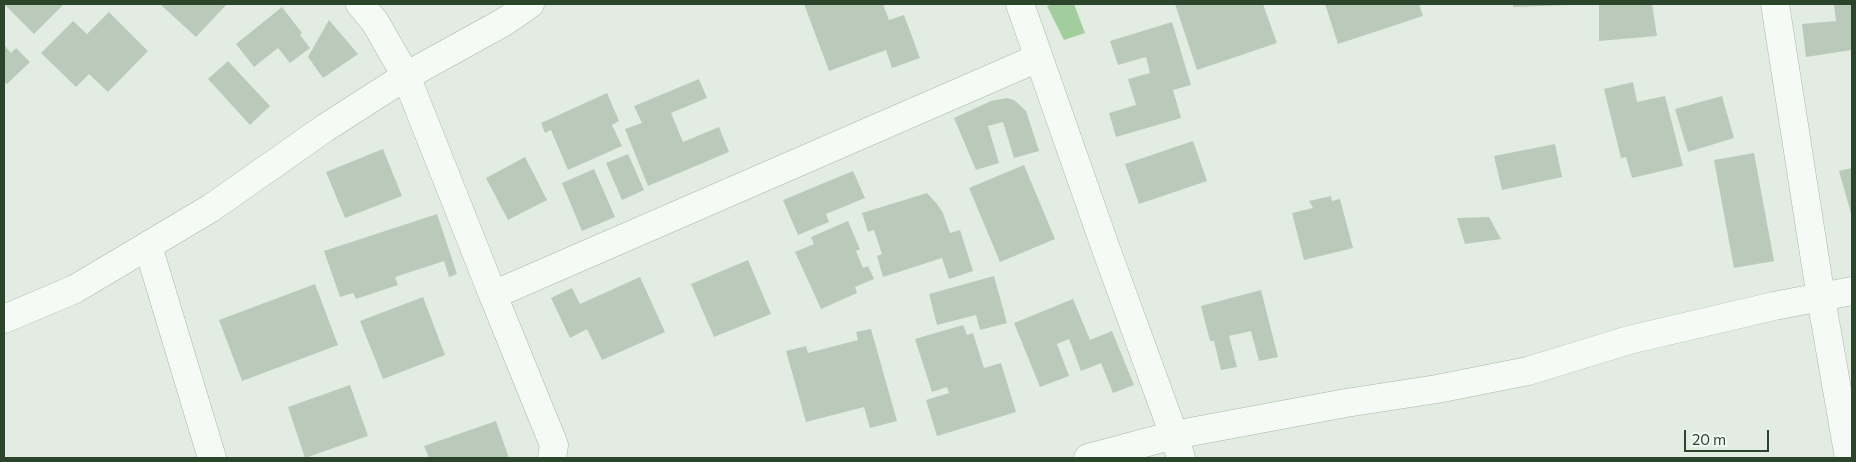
<!DOCTYPE html>
<style>
body{margin:0}
#map{position:relative;width:1856px;height:462px;overflow:hidden;background:#e3ece3;font-family:Commissioner,sans-serif}
canvas{display:block}
.frame{position:absolute;inset:0;border:5px solid #2a452a;pointer-events:none}
.scale{position:absolute;left:1684px;top:430px;width:85px;height:22px;box-sizing:border-box;border:2px solid #2a452a;border-top:0;padding-left:6px;font-size:15px;line-height:18px;white-space:nowrap;color:#2a452a;-webkit-text-stroke:4px #f3f9f3;paint-order:stroke}
</style>
<div id="map">
<canvas width="1856" height="462"></canvas>
<div class="frame"></div>
<div class="scale">20 m</div>
</div>
<script>
const g = document.querySelector('canvas').getContext('2d');
g.lineJoin = 'round';
function paint(path, color) { g.fillStyle = color; g.fill(path, 'evenodd'); }
const toPath = rows => new Path2D(rows.map(r => 'M' + r).join(''));
function trace(path, color, width, dash) { g.strokeStyle = color; g.lineWidth = width; g.lineCap = dash ? 'butt' : 'round'; g.setLineDash(dash || []); g.stroke(path); }
paint(toPath([
 [1053,4,1074,4,1085,33,1064,40,1047,6]
]), '#a2cd9c');
paint(toPath([
 [4,4,64,4,34,34],
 [162,4,227,4,196,37,161,5],
 [804,4,883,4,889,20,904,15,920,58,892,68,886,50,829,71],
 [1175,4,1263,4,1277,43,1197,70],
 [1325,4,1419,4,1423,16,1338,44],
 [1513,4,1573,4,1573,5,1513,7],
 [1599,4,1652,4,1657,36,1599,41],
 [1834,4,1852,4,1852,50,1806,57,1802,24,1836,21],
 [282,7,302,33,300,35,310,48,290,63,278,48,254,67,236,44],
 [109,12,148,51,108,92,89,74,76,87,41,53,73,21,87,34],
 [329,20,358,54,323,78,308,57],
 [1172,22,1191,85,1173,90,1181,118,1116,137,1109,113,1136,105,1128,79,1150,73,1146,57,1118,65,1110,41],
 [4,45,11,53,16,48,30,62,7,84,4,81],
 [228,61,270,106,250,125,208,79],
 [699,79,707,98,671,113,683,142,719,127,729,152,648,186,625,129,642,123,634,106],
 [1633,82,1637,102,1665,96,1683,166,1632,178,1626,157,1621,158,1604,89],
 [607,93,619,121,612,125,622,146,568,170,551,130,545,133,541,123],
 [1722,96,1734,138,1688,152,1675,109],
 [1007,98,1014,100,1026,111,1039,151,1014,158,1003,122,988,126,999,163,976,170,954,118,991,101],
 [1193,141,1207,181,1139,204,1125,164],
 [1555,144,1562,177,1502,190,1494,156],
 [383,149,402,196,345,218,326,172],
 [1754,153,1774,261,1734,268,1714,160],
 [628,154,644,190,622,200,606,163],
 [525,157,547,200,508,220,486,178],
 [1024,165,1055,239,1000,262,969,188],
 [1852,168,1852,217,1839,171],
 [594,169,615,217,582,231,562,183],
 [853,171,865,198,826,214,829,222,798,235,783,200],
 [927,193,937,204,943,213,950,233,960,230,973,271,949,279,942,258,883,277,877,256,882,254,874,230,868,232,862,213],
 [1331,196,1332,201,1340,199,1353,248,1304,260,1292,213,1313,208,1309,201],
 [437,214,457,274,449,277,444,261,395,277,398,285,356,299,353,293,340,297,324,251],
 [1489,217,1501,239,1465,244,1457,218],
 [848,221,860,249,856,251,863,268,868,266,874,279,855,287,857,293,821,309,795,252,814,244,811,237],
 [748,260,771,314,714,337,691,284],
 [994,276,1007,323,980,330,976,315,937,325,929,294],
 [640,277,665,332,602,360,587,329,570,338,551,298,572,288,580,304],
 [315,284,338,345,242,381,219,320],
 [1261,290,1278,357,1259,361,1251,331,1229,336,1237,367,1221,370,1214,341,1210,341,1201,306],
 [423,297,445,355,383,379,360,321],
 [1073,299,1090,340,1112,331,1134,385,1113,393,1101,363,1081,371,1069,339,1057,344,1069,376,1040,387,1014,323],
 [963,325,967,335,973,333,984,368,1001,363,1016,412,937,436,926,400,949,393,947,387,932,392,915,339],
 [871,329,897,421,870,428,864,407,806,422,786,351,806,346,808,353,858,340,856,332],
 [350,385,368,436,305,458,288,407],
 [496,421,509,458,429,458,424,446]
]), '#bacaba');
const minor = toPath([
 [360,4,375,22,406,76,504,22,530,4],
 [1020,4,1106,249,1174,435,1181,458],
 [1775,4,1821,298,1849,458],
 [148,246,212,458],
 [493,295,554,445,552,458],
 [4,319,75,289,211,208,325,128,406,76,493,295,1038,58],
 [1088,458,1174,435,1346,403,1437,389,1528,371,1629,340,1774,306,1852,291]
]);
trace(minor, '#a8b7a8', 29);
trace(minor, '#f6faf6', 28);
</script>
